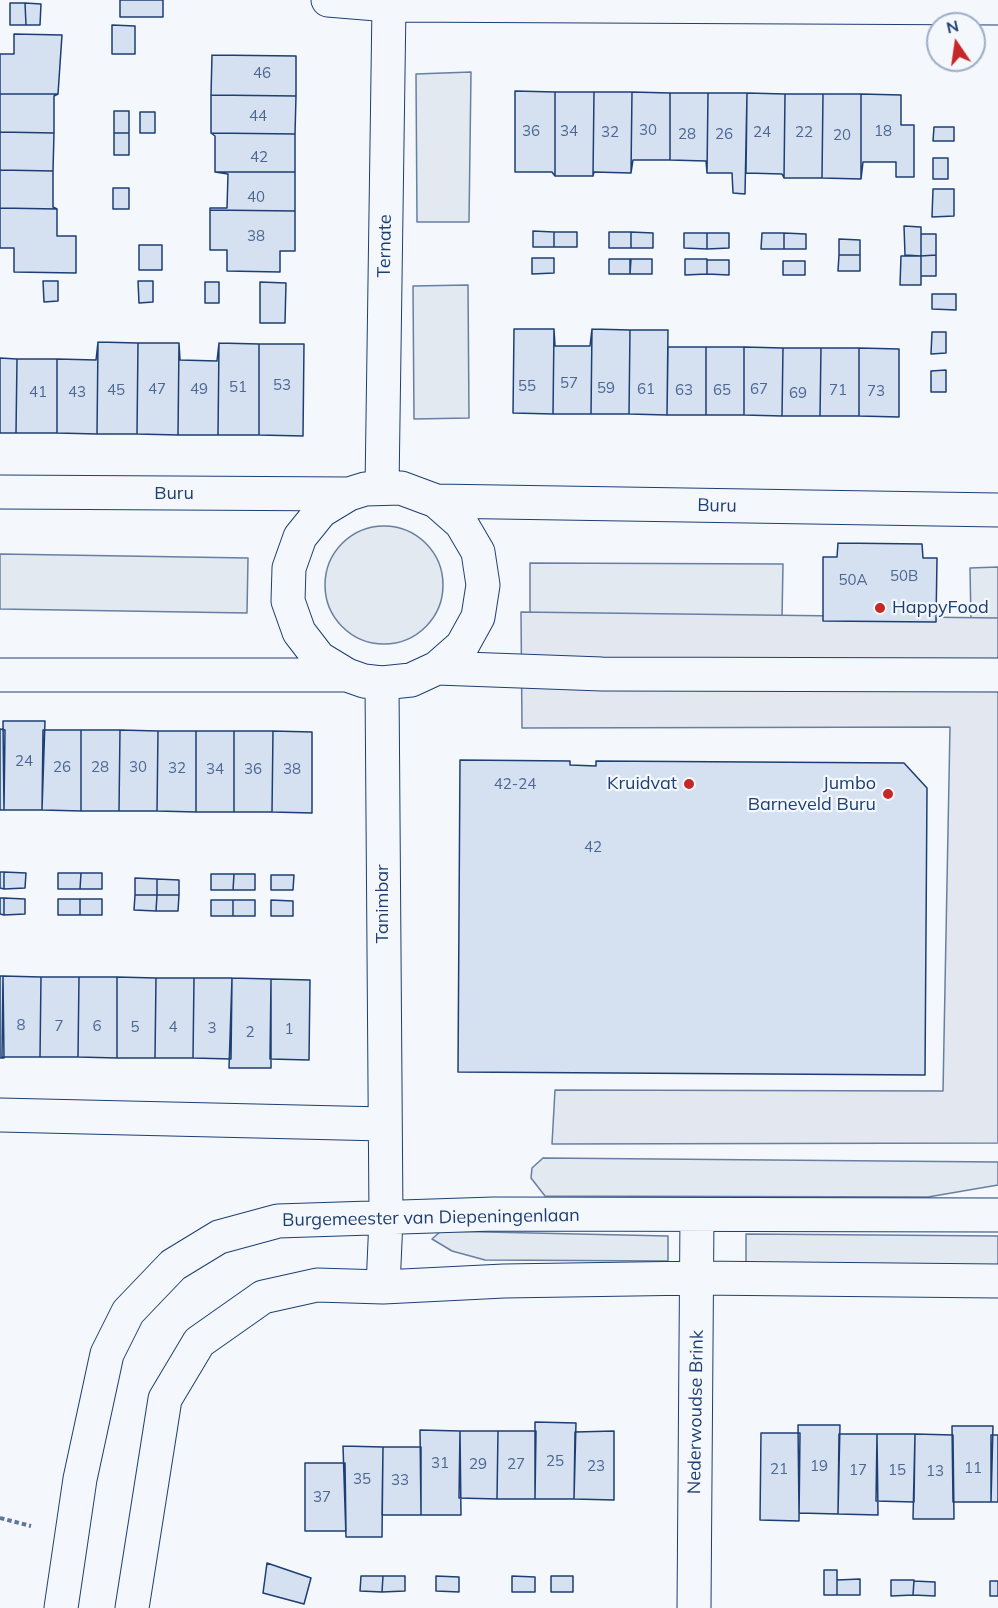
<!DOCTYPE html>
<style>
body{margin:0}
#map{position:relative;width:998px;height:1608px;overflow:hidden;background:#f4f7fb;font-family:Mulish,sans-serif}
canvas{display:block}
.north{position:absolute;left:926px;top:12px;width:60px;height:60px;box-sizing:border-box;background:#f4f7fb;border:2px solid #9eadc5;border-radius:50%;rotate:347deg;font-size:16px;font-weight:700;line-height:24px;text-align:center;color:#1d3f73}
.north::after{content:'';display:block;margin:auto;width:21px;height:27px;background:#c62828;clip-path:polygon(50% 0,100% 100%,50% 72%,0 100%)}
</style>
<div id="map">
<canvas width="998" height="1608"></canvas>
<div class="north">N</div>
</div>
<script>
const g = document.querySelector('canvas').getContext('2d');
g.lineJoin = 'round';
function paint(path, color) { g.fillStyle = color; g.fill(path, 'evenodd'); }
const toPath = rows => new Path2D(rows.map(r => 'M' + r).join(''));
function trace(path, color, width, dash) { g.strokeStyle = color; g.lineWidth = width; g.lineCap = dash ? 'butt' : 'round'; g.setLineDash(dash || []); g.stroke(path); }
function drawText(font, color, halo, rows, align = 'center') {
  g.font = font + ' Mulish,sans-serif'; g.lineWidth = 4.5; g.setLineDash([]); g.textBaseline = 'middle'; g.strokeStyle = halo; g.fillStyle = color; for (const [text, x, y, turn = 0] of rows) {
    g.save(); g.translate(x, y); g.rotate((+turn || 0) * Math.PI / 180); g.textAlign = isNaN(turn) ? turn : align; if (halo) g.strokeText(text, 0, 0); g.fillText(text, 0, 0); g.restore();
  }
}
const green = toPath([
 [471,72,469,222,417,222,416,74,471,72],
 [468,285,469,418,414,419,413,286,468,285],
 '325 585a59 59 0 1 1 118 0a59 59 0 1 1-118 0Z',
 [0,554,248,558,247,613,0,609,0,554],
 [530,563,783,564,782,618,530,617,530,563],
 [998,567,998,621,971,622,970,568,998,567],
 [543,1158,998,1162,998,1185,928,1197,545,1196,531,1178,532,1168,543,1158],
 [441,1231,668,1236,668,1261,485,1260,452,1251,432,1239,441,1231],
 [746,1234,998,1236,998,1268,746,1265,746,1234]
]);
paint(green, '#e3e9f0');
trace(green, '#687fa3', 1.5);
const parking = toPath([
 [521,612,998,618,998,1143,552,1144,555,1090,943,1091,950,727,522,728,521,612]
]);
paint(parking, '#e3e8f0');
trace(parking, '#687fa3', 1.5);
const building = toPath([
 [120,0,163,0,163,17,120,17,120,0],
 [10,3,25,3,26,25,10,25,10,3],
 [25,3,41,4,40,25,26,25,25,3],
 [112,25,135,26,135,54,112,54,112,25],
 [14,34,62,35,58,94,0,94,0,54,14,54,14,34],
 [212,55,296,56,296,96,211,95,212,55],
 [515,91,555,92,555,176,552,172,515,172,515,91],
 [555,92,594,92,593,176,555,176,555,92],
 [594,92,632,92,631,173,594,172,593,176,594,92],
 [632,92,670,93,670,160,633,160,631,173,632,92],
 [670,93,708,93,707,173,706,161,670,160,670,93],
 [708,93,747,93,745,194,733,193,732,173,707,173,708,93],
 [747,93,785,94,784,178,782,174,746,173,747,93],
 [0,94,58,94,54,96,54,133,0,132,0,94],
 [785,94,823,94,822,178,784,178,785,94],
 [823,94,861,94,861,179,822,178,823,94],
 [861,94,901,95,901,125,914,125,914,177,896,177,896,162,863,162,861,179,861,94],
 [211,95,296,96,295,134,211,133,211,95],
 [114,111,129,111,129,133,114,133,114,111],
 [140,112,155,112,155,133,140,133,140,112],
 [934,127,954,127,954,141,933,141,934,127],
 [0,132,54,133,53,171,0,170,0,132],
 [114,133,129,133,129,155,114,155,114,133],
 [211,133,295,134,295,172,215,172,215,136,211,133],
 [933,158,948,158,948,179,933,179,933,158],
 [0,170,53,171,53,207,57,209,0,208,0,170],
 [215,172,295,172,295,211,210,210,210,208,227,208,228,174,215,172],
 [113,188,129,188,129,209,113,209,113,188],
 [933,189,954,189,954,216,932,217,933,189],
 [0,208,57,209,57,236,76,236,76,273,14,272,14,248,0,248,0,208],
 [210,210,295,211,295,251,280,251,280,272,227,271,227,250,210,250,210,210],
 [904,226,921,227,921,256,905,255,904,226],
 [533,231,554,232,554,247,533,247,533,231],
 [554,232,577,232,577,247,554,247,554,232],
 [609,232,631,232,631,248,609,248,609,232],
 [631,232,653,233,653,248,631,248,631,232],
 [684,233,707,233,707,249,684,248,684,233],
 [707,233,729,233,729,248,707,249,707,233],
 [762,233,784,233,784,249,761,249,762,233],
 [784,233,806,234,806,249,784,249,784,233],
 [921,234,936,234,936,255,921,256,921,234],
 [839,239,860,240,860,255,839,255,839,239],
 [139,245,162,245,162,270,139,270,139,245],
 [839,255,860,255,860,271,838,271,839,255],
 [936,255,936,276,921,276,921,256,936,255],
 [901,256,921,256,921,285,900,285,901,256],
 [532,258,554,258,554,273,532,274,532,258],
 [609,259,631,259,630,274,609,274,609,259],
 [630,259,652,259,652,274,630,274,630,259],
 [685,259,707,259,707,274,685,275,685,259],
 [707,260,729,260,729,275,707,274,707,260],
 [783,261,805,261,805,275,783,275,783,261],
 [43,281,58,281,58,301,44,302,43,281],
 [138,281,153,281,153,302,139,303,138,281],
 [205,282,219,282,219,303,205,303,205,282],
 [260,282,286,283,285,323,260,323,260,282],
 [932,294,956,294,956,310,932,309,932,294],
 [514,329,554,329,553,414,513,413,514,329],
 [554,329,555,346,590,346,592,329,591,414,553,414,554,329],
 [592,329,630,330,629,414,591,414,592,329],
 [630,330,668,330,667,415,629,414,630,330],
 [932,332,946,332,946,353,931,354,932,332],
 [98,342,97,434,57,433,57,359,96,360,98,342],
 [98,342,138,343,137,434,97,434,98,342],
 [138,343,179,343,178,435,137,434,138,343],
 [179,343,180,360,217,361,219,343,218,435,178,435,179,343],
 [219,343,259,344,259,435,218,435,219,343],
 [259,344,304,344,303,436,259,435,259,344],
 [668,347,706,347,706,415,667,415,668,347],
 [706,347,744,347,744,415,706,415,706,347],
 [744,347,783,348,782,416,744,415,744,347],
 [783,348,821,348,820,416,782,416,783,348],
 [821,348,859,348,859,416,820,416,821,348],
 [859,348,899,349,899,417,859,416,859,348],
 [0,358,17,359,16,433,0,433,0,358],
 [17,359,57,359,57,433,16,433,17,359],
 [946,370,946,392,931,392,931,371,946,370],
 [838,543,922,544,923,558,937,558,936,622,823,621,823,557,837,557,838,543],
 [3,721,45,721,42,810,4,810,3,721],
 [0,729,5,730,4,810,0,810,0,729],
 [43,730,81,730,81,811,42,810,43,730],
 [81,730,120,730,119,811,81,811,81,730],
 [120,730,158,731,157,811,119,811,120,730],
 [158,731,196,731,196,812,157,811,158,731],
 [196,731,234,731,234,812,196,812,196,731],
 [234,731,273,731,272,812,234,812,234,731],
 [273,731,312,732,312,813,272,812,273,731],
 [460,760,570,761,570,765,596,766,596,761,904,763,927,788,925,1075,458,1072,460,760],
 [0,872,4,872,4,889,0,888,0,872],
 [4,872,26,873,25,888,4,889,4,872],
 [58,873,81,873,80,889,58,889,58,873],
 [81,873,102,873,102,889,80,889,81,873],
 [211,874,234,874,233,890,211,890,211,874],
 [234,874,255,874,255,890,233,890,234,874],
 [271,875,294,875,293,890,271,890,271,875],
 [135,878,157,879,157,895,135,895,135,878],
 [157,879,179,880,179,895,157,895,157,879],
 [135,895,157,895,156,911,134,910,135,895],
 [157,895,179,895,178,911,156,911,157,895],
 [0,898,4,898,4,915,0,914,0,898],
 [4,898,25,899,25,914,4,915,4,898],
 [58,899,80,899,80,915,58,915,58,899],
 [80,899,102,899,102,915,80,915,80,899],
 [211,900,233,900,233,916,211,916,211,900],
 [233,900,255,900,255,916,233,916,233,900],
 [271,900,293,901,293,916,271,916,271,900],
 [0,976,3,976,4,1058,0,1058,0,976],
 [3,976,41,977,40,1057,2,1057,3,976],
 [41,977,79,977,78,1057,40,1057,41,977],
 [79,977,117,977,117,1058,78,1057,79,977],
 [117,977,156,978,155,1058,117,1058,117,977],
 [156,978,194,978,193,1058,155,1058,156,978],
 [194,978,232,978,231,1059,193,1058,194,978],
 [232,978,271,979,271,1068,229,1068,232,978],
 [271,979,310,980,309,1060,270,1059,271,979],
 [535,1422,576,1423,574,1499,535,1499,535,1422],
 [798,1425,840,1425,838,1514,799,1513,798,1425],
 [952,1426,993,1426,991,1502,953,1502,952,1426],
 [420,1430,460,1431,461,1515,421,1515,420,1430],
 [460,1431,498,1431,497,1499,459,1498,460,1431],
 [498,1431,536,1431,535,1499,497,1499,498,1431],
 [614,1431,614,1500,574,1499,575,1432,614,1431],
 [761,1433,800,1433,799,1521,760,1520,761,1433],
 [839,1434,877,1434,878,1515,838,1514,839,1434],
 [877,1434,915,1434,914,1502,876,1501,877,1434],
 [915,1434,953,1435,954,1519,913,1519,915,1434],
 [991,1435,998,1435,998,1502,991,1502,991,1435],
 [343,1446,383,1447,382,1537,346,1537,343,1446],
 [383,1447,421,1447,421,1515,382,1515,383,1447],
 [305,1463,345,1463,346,1531,305,1531,305,1463],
 [267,1563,311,1578,304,1604,263,1593,267,1563],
 [824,1570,837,1570,837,1595,824,1595,824,1570],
 [361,1576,383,1576,382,1592,360,1591,361,1576],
 [383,1576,405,1576,405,1591,382,1592,383,1576],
 [436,1576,459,1577,459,1592,436,1591,436,1576],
 [512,1576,535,1577,535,1592,512,1592,512,1576],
 [551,1576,573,1576,573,1592,551,1592,551,1576],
 [860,1579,860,1595,837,1595,837,1580,860,1579],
 [891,1580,914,1580,913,1595,891,1596,891,1580],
 [914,1581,935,1582,935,1596,913,1595,914,1581],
 [990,1581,998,1581,998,1596,990,1596,990,1581]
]);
paint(building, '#d5e0f0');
trace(building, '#1d3f73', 1.5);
const street = toPath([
 [328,0,389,5,382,488],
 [389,5,998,8],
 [0,492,349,494],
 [436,501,998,510],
 [437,668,462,646,478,617,483,585,478,552,461,523,436,501,401,488,365,489,349,494,321,511,300,537,289,568,288,601,299,632,319,658,347,675,364,681,382,683,411,680,437,668,602,674,998,675],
 [0,675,347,675],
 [382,683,386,1219,383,1287],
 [0,1115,384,1124],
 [61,1608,80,1479,107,1354,128,1312,173,1265,219,1237,278,1221,494,1214,998,1215],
 [132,1608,165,1399,199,1342,263,1297,317,1285,383,1287,504,1281,698,1278,998,1281],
 [694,1608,697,1215]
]);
trace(street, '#1d3f73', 35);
trace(toPath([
 [0,1518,31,1526]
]), '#5e769c', 4, [4.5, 3]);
trace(street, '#f4f7fb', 33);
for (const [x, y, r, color] of [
 [880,608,6,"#c62828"],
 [689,784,6,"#c62828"],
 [888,794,6,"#c62828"]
]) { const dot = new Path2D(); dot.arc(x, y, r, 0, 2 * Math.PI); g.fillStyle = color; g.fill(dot); trace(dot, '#f4f7fb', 2); }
drawText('15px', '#4b6792', null, [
 ["46",262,73],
 ["44",258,116],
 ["30",648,130],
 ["36",531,131],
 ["34",569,131],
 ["18",883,131],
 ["32",610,132],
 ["24",762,132],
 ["22",804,132],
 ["28",687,134],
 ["26",724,134],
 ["20",842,135],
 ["42",259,157],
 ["40",256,197],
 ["38",256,236],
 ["57",569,383],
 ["53",282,385],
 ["55",527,386],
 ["51",238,387],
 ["59",606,388],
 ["47",157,389],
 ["49",199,389],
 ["61",646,389],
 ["67",759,389],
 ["45",116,390],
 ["63",684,390],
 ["65",722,390],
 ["71",838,390],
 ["73",876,391],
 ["41",38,392],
 ["43",77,392],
 ["69",798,393],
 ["50B",904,576],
 ["50A",853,580],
 ["24",24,761],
 ["26",62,767],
 ["28",100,767],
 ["30",138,767],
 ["32",177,768],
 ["34",215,769],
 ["36",253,769],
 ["38",292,769],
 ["42-24",515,784],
 ["42",593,847],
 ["8",21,1025],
 ["7",59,1026],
 ["6",97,1026],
 ["5",135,1027],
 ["4",173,1027],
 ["3",212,1028],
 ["1",289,1029],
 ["2",250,1032],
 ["25",555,1461],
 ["31",440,1463],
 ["29",478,1464],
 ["27",516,1464],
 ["23",596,1466],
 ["19",819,1466],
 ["11",973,1468],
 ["21",779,1469],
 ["17",858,1470],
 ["15",897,1470],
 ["13",935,1471],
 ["35",362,1479],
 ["33",400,1480],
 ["37",322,1497]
]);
drawText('18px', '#1d3f73', '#f4f7fb', [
 ["Ternate",385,246,-89],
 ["Buru",174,494],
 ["Buru",717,506,1],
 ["Tanimbar",383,904,-90],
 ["Burgemeester van Diepeningenlaan",431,1218,-1],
 ["Nederwoudse Brink",696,1412,-89]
]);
drawText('18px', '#1d3f73', '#f4f7fb', [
 ["HappyFood",892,608,"left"],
 ["Kruidvat",677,784],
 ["Jumbo",876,784],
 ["Barneveld Buru",876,805]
], 'right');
</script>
